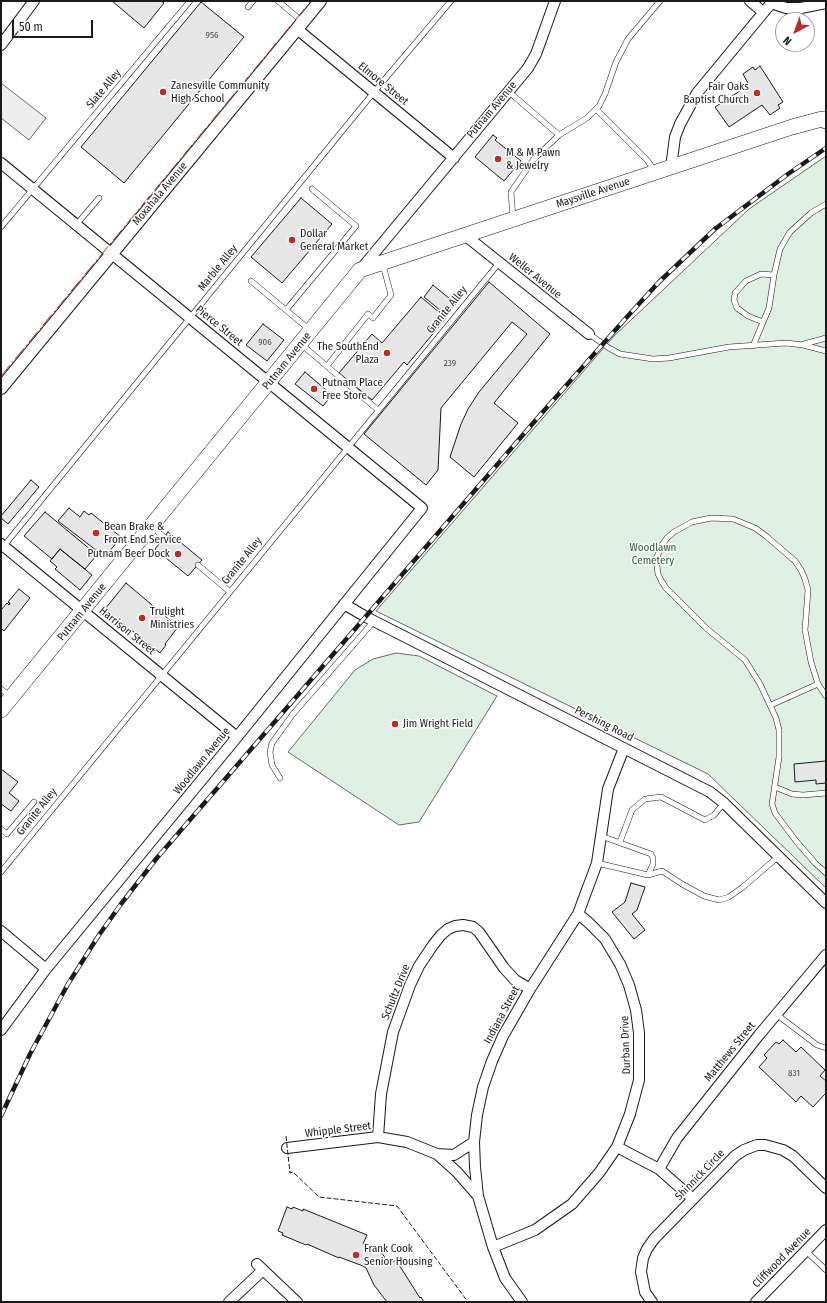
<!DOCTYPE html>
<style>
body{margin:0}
#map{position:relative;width:827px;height:1303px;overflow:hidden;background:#fff;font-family:"Fira Sans Condensed",sans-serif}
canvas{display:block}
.frame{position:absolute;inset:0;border:2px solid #1a1a1a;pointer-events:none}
.north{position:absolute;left:775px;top:12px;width:40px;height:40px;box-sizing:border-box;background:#fff;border:1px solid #a3a3a3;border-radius:50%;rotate:221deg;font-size:11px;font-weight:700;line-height:16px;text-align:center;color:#1a1a1a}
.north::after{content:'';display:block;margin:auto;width:14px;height:18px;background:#c62828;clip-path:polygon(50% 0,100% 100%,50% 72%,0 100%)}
.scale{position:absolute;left:12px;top:20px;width:81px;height:18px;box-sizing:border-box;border:2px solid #1a1a1a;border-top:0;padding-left:5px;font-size:12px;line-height:14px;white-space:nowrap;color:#1a1a1a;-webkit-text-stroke:3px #fff;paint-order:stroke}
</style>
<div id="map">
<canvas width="827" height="1303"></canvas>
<div class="frame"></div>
<div class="north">N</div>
<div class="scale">50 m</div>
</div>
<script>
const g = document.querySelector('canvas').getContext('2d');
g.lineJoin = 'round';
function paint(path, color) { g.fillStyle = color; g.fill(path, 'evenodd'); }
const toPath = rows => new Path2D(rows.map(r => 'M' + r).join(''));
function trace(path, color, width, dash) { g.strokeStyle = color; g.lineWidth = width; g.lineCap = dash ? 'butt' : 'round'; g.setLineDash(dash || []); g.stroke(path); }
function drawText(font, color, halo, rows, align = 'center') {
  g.font = font + ' "Fira Sans Condensed",sans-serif'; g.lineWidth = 3; g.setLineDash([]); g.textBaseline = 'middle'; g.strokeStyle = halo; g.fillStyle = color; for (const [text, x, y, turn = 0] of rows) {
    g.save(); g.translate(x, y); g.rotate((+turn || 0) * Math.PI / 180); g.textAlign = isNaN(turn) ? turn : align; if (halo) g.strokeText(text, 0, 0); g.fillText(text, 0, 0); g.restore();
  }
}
const green = toPath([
 [826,156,826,888,708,774,376,611,614,336,749,209,826,156],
 [396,653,419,656,497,696,419,822,399,825,288,752,355,670,373,659,396,653]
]);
paint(green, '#e0efe3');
trace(green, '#6a6a6a', 1);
const parking = toPath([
 [1,83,46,118,29,140,1,118,1,83]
]);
paint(parking, '#ededed');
trace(parking, '#6a6a6a', 1);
const building = toPath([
 [112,1,161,1,164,3,144,28,112,1],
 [201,2,244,37,124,183,81,147,201,2],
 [760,66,783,102,778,105,780,108,770,115,762,105,729,127,715,107,749,85,743,74,753,67,755,70,760,66],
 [493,135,497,138,495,140,521,161,504,181,475,157,493,135],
 [301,198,332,224,282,283,251,257,301,198],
 [489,282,550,334,494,403,518,423,474,477,450,457,461,424,468,409,479,392,527,334,512,322,441,408,438,470,426,485,364,434,489,282],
 [433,285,456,304,446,315,424,297,433,285],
 [421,297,446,318,407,365,404,362,372,400,339,373,372,334,382,343,421,297],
 [263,324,284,340,267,361,246,345,263,324],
 [305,372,332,395,323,406,295,384,305,372],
 [31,480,39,487,8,524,1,518,1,516,31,480],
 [69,508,80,517,84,511,89,515,91,513,121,537,105,557,58,521,69,508],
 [45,512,97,555,85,569,60,549,52,559,24,536,45,512],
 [168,532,202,560,188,576,155,549,168,532],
 [60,549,92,575,80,590,55,569,57,567,50,561,60,549],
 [126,583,178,627,165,644,166,645,160,653,105,609,126,583],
 [19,589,30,598,4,631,1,628,1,610,7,603,9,605,10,603,8,602,19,589],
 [826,761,826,783,816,784,816,780,795,782,794,764,826,761],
 [1,769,18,782,9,793,19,801,11,811,1,804,1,769],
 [631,883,645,887,637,910,632,914,645,930,634,939,612,912,625,902,631,883],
 [783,1040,796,1052,801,1047,825,1070,820,1076,826,1081,826,1096,825,1094,813,1107,801,1096,796,1102,759,1067,767,1058,764,1055,776,1042,779,1044,783,1040],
 [287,1207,292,1209,293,1207,303,1211,303,1209,367,1235,363,1244,380,1250,389,1264,396,1260,420,1298,421,1297,424,1302,387,1302,374,1285,366,1268,363,1266,339,1257,339,1258,307,1244,306,1245,282,1235,283,1233,278,1231,287,1207]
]);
paint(building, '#e6e6e6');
trace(building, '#1a1a1a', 1);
const service = toPath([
 [278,1,303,22],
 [248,7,253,1],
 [508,91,559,135],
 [596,109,647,160,654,170],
 [513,218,511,192,533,160,559,135,587,118,599,106,605,94,616,62,628,39,660,1],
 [76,225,99,198],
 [1,227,190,1],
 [251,281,310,330],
 [286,310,356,226,312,189],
 [763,322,748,316,737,308,734,300,735,293,746,281,761,274,774,275],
 [589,334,609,348,620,354,653,359,669,358,729,347,786,343,803,345,826,351],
 [301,344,378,410],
 [804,344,826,338],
 [753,346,769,308,774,275,780,249,790,232,811,213,826,204],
 [327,366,368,314,373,318,391,295,383,265],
 [152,527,164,537],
 [3,547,374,92,451,1],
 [198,565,230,592],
 [1,689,11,697],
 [826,696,818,684,811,662,805,630,808,590,805,579,801,570,795,561,766,536,755,528,733,519,711,518,692,522,674,532,667,538,662,545,656,559,658,574,662,582,666,588,706,628,745,660,760,684,776,718,779,730,779,757,772,804,775,813,796,841,815,863,826,873],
 [771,705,818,684],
 [280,778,272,765,270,752,272,743,293,714,374,621],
 [775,787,792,794,803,795,826,793],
 [1,829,7,834,34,802],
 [601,836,651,854,653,858,653,864,648,875],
 [620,842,632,810,645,799,661,797,705,820,714,815,724,803],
 [597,863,648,875,662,871,682,884,704,896,719,900,729,897,743,887,779,856],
 [1,872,499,263],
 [776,1014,817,1045,826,1048],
 [806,1251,826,1270]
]);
const minor = toPath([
 [750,1,763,12],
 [771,3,786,8,801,8,826,3],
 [297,29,454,158],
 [1,45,34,1],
 [1,163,422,508,237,737,46,969,1,1030],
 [671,168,675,137,680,124,697,93,773,1],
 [466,236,589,334],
 [361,269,528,68,536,54,555,1],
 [1,544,237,737],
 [344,604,366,617,710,792,724,803,826,903],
 [1,931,46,969],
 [378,1137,381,1094,393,1032,410,985,419,966,433,945,441,935,448,929,455,926,463,925,473,927,479,932,504,968,515,980,530,989],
 [617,1147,659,1169,693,1199],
 [287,1148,378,1137,407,1142,437,1154,454,1155,474,1142],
 [437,1154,457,1172,478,1196],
 [659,1169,677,1138,759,1035,826,955],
 [493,1247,535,1230,572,1204,599,1173,617,1147,630,1114,639,1080,639,1033,636,1010,629,985,620,964,605,939,588,922,578,914],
 [257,1264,297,1302],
 [229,1302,263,1270],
 [522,1302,505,1278,493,1247,478,1196,475,1167,474,1142,477,1115,483,1087,492,1061,503,1036,530,989,578,914,597,863,608,789,624,748],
 [652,1302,645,1292,641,1272,643,1258,647,1249,654,1239,735,1156,744,1150,757,1145,765,1145,783,1150,793,1156,826,1188],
 [756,1302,826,1230]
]);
const tertiary = toPath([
 [1,388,320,1]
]);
const primary = toPath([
 [1,710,360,270,792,127,822,119,826,121]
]);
trace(service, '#1a1a1a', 6);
trace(minor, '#1a1a1a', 12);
trace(tertiary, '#1a1a1a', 14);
trace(primary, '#1a1a1a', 16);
trace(service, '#fff', 5);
trace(minor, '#fff', 10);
trace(tertiary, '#fff', 12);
trace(primary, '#fff', 15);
const rail = toPath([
 [1,1116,30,1054,68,984,99,935,121,904,156,859,541,414,626,318,659,282,715,229,788,174,826,148]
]);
trace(rail, '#1a1a1a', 4.5);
trace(rail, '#fff', 3, [9]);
trace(toPath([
 [286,1136,290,1173,293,1172,319,1197,397,1206,468,1302]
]), '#1a1a1a', 1, [5, 2]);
trace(toPath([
 [1,376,311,1]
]), '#c62828', 1, [14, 3, 2, 3]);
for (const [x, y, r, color] of [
 [163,92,4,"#c62828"],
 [757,93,4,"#c62828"],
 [498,159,4,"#c62828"],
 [292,240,4,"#c62828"],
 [387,353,4,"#c62828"],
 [314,389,4,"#c62828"],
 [96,533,4,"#c62828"],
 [178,554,4,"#c62828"],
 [142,618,4,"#c62828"],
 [395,724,4,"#c62828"],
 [356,1255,4,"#c62828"]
]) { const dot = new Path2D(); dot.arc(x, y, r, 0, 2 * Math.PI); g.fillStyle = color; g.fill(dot); trace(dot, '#fff', 1.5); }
drawText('9px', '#4d4d4d', null, [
 ["956",212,35],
 ["906",265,342],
 ["239",450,363],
 ["831",794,1073]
]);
drawText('11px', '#1a1a1a', '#fff', [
 ["Elmore Street",383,84,39],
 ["Slate Alley",104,89,-50],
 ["Putnam Avenue",492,110,-50],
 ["Maysville Avenue",593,193,-18],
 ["Moxahala Avenue",160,194,-50],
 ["Marble Alley",218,268,-51],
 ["Weller Avenue",535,276,39],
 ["Granite Alley",447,310,-51],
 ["Pierce Street",219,326,39],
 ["Putnam Avenue",287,361,-51],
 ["Granite Alley",242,561,-51],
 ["Putnam Avenue",82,612,-51],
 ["Harrison Street",127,631,39],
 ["Pershing Road",604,724,27],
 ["Woodlawn Avenue",202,761,-51],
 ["Granite Alley",37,812,-51],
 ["Schultz Drive",396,992,-68],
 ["Indiana Street",502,1015,-62],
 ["Durban Drive",626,1045,-92],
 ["Matthews Street",730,1052,-51],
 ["Whipple Street",338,1130,-7],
 ["Shinnick Circle",700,1175,-46],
 ["Cliffwood Avenue",782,1258,-46]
]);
drawText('11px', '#1a1a1a', '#fff', [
 ["Zanesville Community",171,86],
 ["High School",171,99],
 ["Fair Oaks",749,87,"right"],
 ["Baptist Church",749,100,"right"],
 ["M & M Pawn",506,153],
 ["& Jewelry",506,166],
 ["Dollar",300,234],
 ["General Market",300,247],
 ["The SouthEnd",379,347,"right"],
 ["Plaza",379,360,"right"],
 ["Putnam Place",322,383],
 ["Free Store",322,396],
 ["Bean Brake &",104,527],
 ["Front End Service",104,540],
 ["Putnam Beer Dock",170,554,"right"],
 ["Trulight",150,612],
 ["Ministries",150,625],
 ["Jim Wright Field",403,724],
 ["Frank Cook",364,1249],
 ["Senior Housing",364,1262]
], 'left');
drawText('11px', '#2b5a34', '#fff', [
 ["Woodlawn",653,548],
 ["Cemetery",653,561]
]);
</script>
